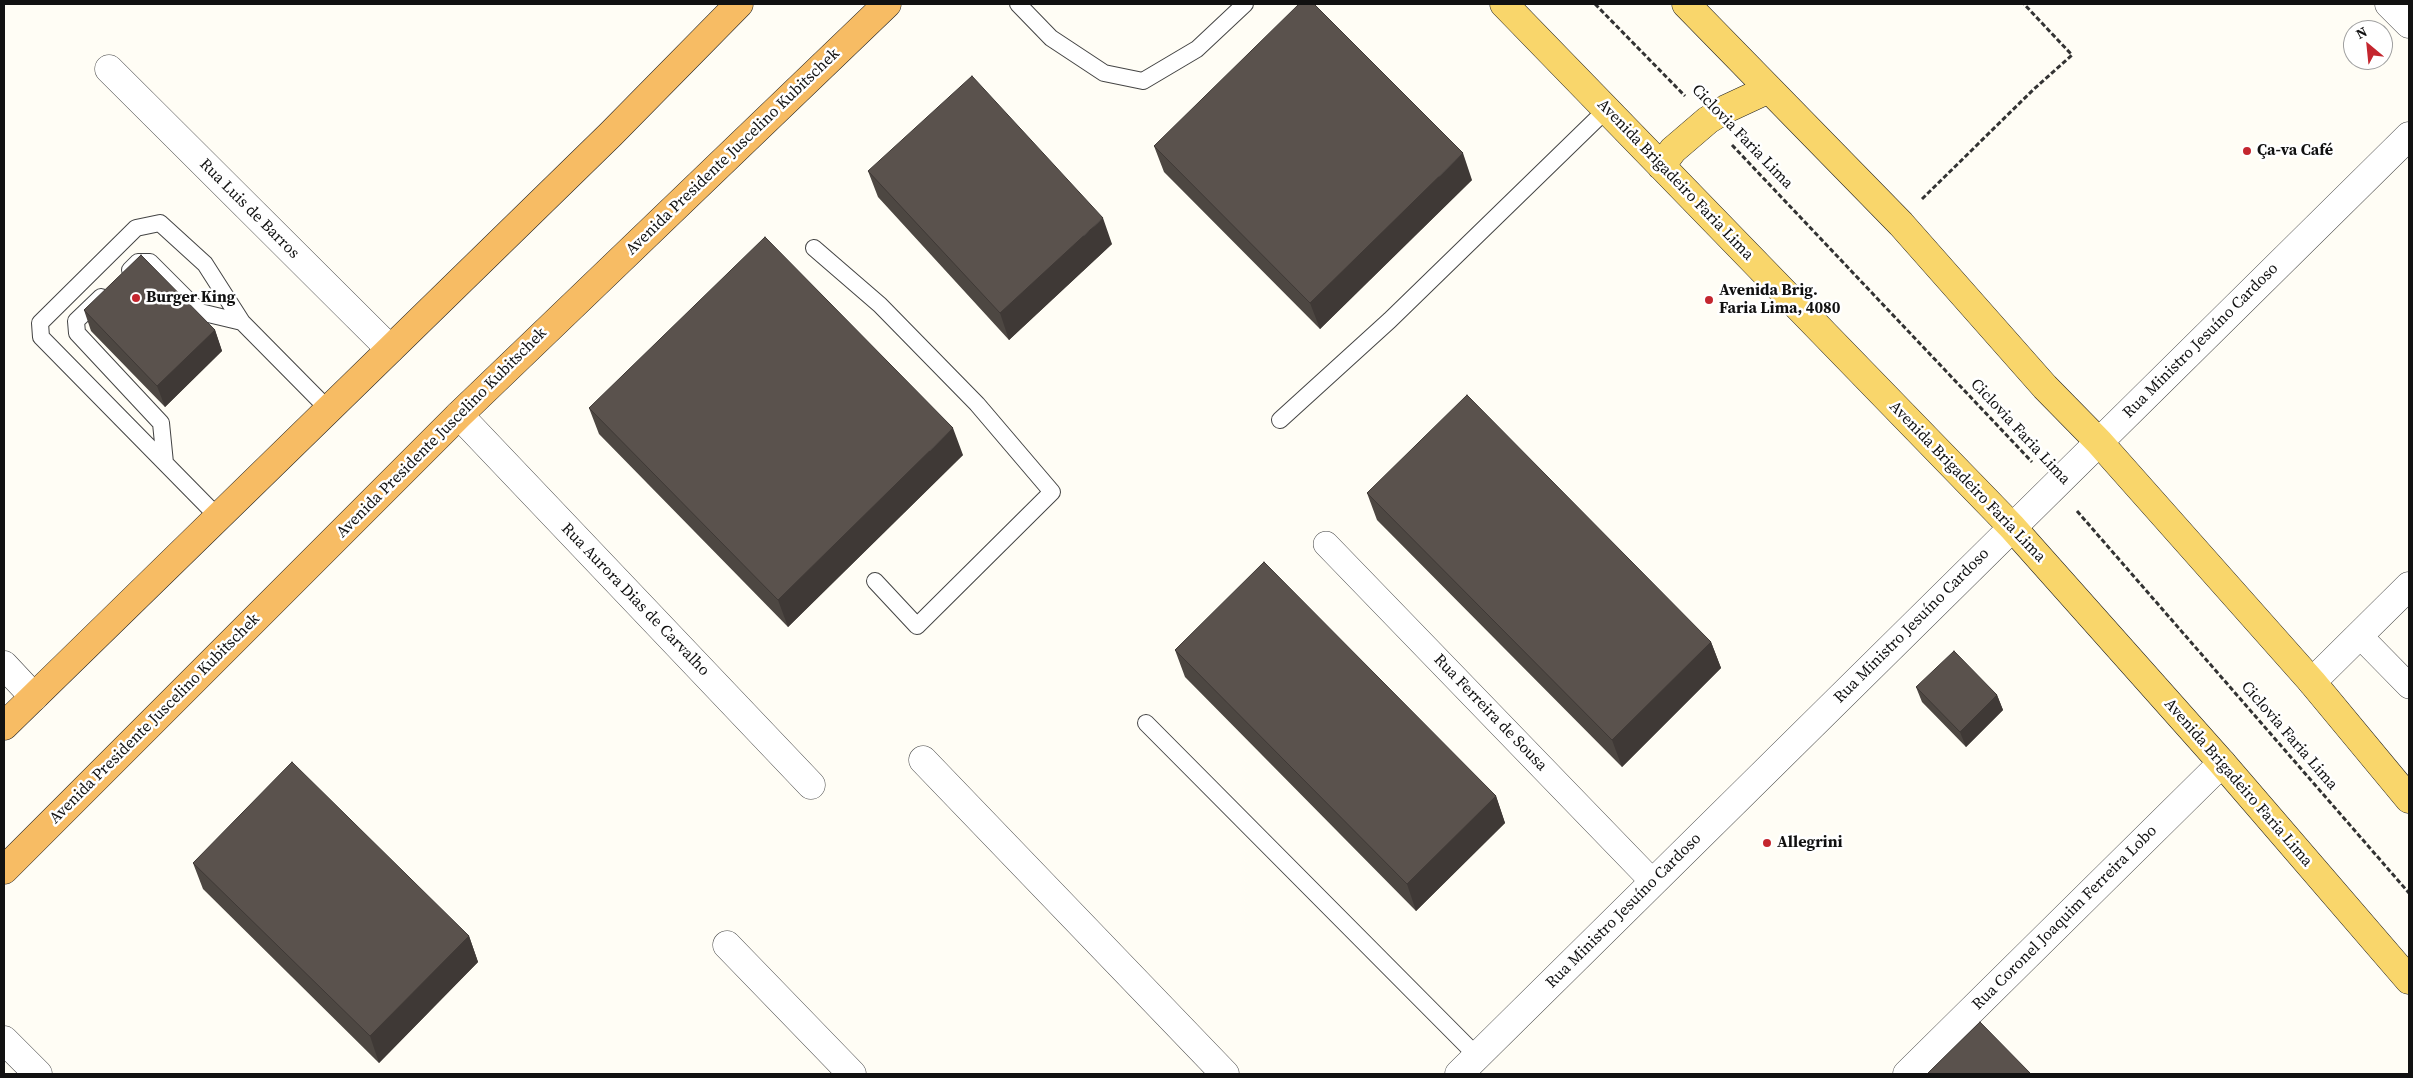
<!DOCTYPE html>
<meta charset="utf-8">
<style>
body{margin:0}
#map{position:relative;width:2413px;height:1078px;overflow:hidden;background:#fffdf5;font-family:"Source Serif 4",serif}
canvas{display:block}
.frame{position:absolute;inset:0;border:5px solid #111;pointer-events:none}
.north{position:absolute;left:2343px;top:20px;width:50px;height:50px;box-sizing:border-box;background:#fff;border:1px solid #a0a0a0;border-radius:50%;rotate:332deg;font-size:14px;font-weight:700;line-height:20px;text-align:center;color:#111}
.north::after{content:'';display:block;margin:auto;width:18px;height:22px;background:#c4262e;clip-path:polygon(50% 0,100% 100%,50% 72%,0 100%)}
</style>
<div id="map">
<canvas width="2413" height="1078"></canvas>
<div class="frame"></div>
<div class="north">N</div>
</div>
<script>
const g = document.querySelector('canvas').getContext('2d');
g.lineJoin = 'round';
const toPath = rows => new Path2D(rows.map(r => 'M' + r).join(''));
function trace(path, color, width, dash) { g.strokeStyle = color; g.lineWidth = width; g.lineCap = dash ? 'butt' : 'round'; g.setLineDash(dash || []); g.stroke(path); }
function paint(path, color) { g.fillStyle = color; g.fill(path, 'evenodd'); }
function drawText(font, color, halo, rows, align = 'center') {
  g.font = font + ' "Source Serif 4",serif'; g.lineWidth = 5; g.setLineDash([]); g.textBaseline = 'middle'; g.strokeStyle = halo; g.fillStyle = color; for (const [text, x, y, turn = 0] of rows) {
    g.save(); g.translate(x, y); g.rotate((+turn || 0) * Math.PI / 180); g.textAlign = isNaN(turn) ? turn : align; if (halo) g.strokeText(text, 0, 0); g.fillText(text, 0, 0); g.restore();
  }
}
const service = toPath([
 [1018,4,1051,38,1104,73,1143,81,1197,49,1245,4],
 [814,248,880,305,977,404,1052,492,917,626,875,581],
 [130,270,138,262,150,262,200,312,242,322],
 [101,297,76,321,77,333,161,423,165,463],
 [1280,420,1390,320,1607,109],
 [218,517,41,337,40,323,136,228,160,223,205,264,242,322,328,409],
 [1146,723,1477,1056]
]);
const pedestrian = toPath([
 [1326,544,1653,882],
 [2359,635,2409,686]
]);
const minor = toPath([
 [2389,4,2409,24],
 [109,69,390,349],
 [459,415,811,785],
 [4,665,34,697],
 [2312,682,2409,586],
 [923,760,1225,1074],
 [727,945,852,1074],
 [4,1040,38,1074],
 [1459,1074,2409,136],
 [1907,1074,2222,763]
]);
const primary = toPath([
 [1504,4,2012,527,2222,763,2409,980],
 [1686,4,1901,224,2045,387,2099,442,2312,682,2409,799],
 [1661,166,1673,150,1708,120,1726,109,1769,89]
]);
const trunk = toPath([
 [4,726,611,134,739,4],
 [4,870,459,415,887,4]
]);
trace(service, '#444', 18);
trace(pedestrian, '#444', 26);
trace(minor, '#444', 29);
trace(primary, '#222', 29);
trace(trunk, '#222', 29);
trace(toPath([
 [1595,4,1685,96],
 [1732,145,2032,462],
 [1922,199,2034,89,2072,55,2024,4],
 [2077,511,2409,893]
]), '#333', 3, [5, 2.5]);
trace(service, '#fff', 16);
trace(pedestrian, '#fff', 25);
trace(minor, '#fff', 28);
trace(primary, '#f9d66b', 28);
trace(trunk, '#f7bc64', 28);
paint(toPath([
 [1154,146,1472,180,1320,329,1164,172],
 [868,171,1112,244,1009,340,878,197],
 [84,310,215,330,222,351,165,407,91,331],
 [589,408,963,455,788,627,599,434],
 [1367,493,1711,642,1721,668,1622,767,1377,520],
 [1175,650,1496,796,1505,823,1416,911,1185,677],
 [1916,687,1997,695,2003,710,1966,747,1922,702],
 [193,863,469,936,478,962,379,1063,203,889]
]), '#4d4742');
paint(toPath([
 [1463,153,1472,180,1320,329,1310,303],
 [1103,218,1112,244,1009,340,1000,313],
 [215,330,222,351,165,407,157,386],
 [953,428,963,455,788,627,778,600],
 [1711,642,1721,668,1622,767,1612,740],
 [1997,695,2003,710,1966,747,1960,732],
 [1496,796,1505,823,1416,911,1407,884],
 [469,936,478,962,379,1063,370,1036]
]), '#3f3936');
const building = toPath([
 [1299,4,1314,4,1463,153,1310,303,1154,146,1299,4],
 [972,76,1103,218,1000,313,868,171,972,76],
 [765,237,953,428,778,600,589,408,765,237],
 [141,255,215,330,157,386,84,310,141,255],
 [1467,395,1711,642,1612,740,1367,493,1467,395],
 [1264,562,1496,796,1407,884,1175,650,1264,562],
 [1954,651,1997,695,1960,732,1916,687,1954,651],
 [292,762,469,936,370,1036,193,863,292,762],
 [1980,1022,2031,1074,1927,1074,1980,1022]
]);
paint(building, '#5a524d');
trace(building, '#3f3936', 1);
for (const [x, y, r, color] of [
 [2247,151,5,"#c4262e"],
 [136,298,5,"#c4262e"],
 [1709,300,5,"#c4262e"],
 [1767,843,5,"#c4262e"]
]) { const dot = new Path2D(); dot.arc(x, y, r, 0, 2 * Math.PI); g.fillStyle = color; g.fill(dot); trace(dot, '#fff', 2); }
drawText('16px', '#111', '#fff', [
 ["Ciclovia Faria Lima",1742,137,46],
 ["Avenida Presidente Juscelino Kubitschek",733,152,-44],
 ["Avenida Brigadeiro Faria Lima",1675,180,46],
 ["Rua Luis de Barros",249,209,45],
 ["Rua Ministro Jesuíno Cardoso",2201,341,-45],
 ["Ciclovia Faria Lima",2020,432,47],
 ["Avenida Presidente Juscelino Kubitschek",442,433,-45],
 ["Avenida Brigadeiro Faria Lima",1967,482,46],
 ["Rua Aurora Dias de Carvalho",635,600,46],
 ["Rua Ministro Jesuíno Cardoso",1912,626,-45],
 ["Rua Ferreira de Sousa",1490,713,46],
 ["Avenida Presidente Juscelino Kubitschek",155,719,-45],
 ["Ciclovia Faria Lima",2289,736,49],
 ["Avenida Brigadeiro Faria Lima",2238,783,49],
 ["Rua Ministro Jesuíno Cardoso",1624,911,-45],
 ["Rua Coronel Joaquim Ferreira Lobo",2065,918,-45]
]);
drawText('bold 16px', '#111', '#fff', [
 ["Ça-va Café",2257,151],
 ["Avenida Brig.",1719,291],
 ["Faria Lima, 4080",1719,309],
 ["Burger King",146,298],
 ["Allegrini",1777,843]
], 'left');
</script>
